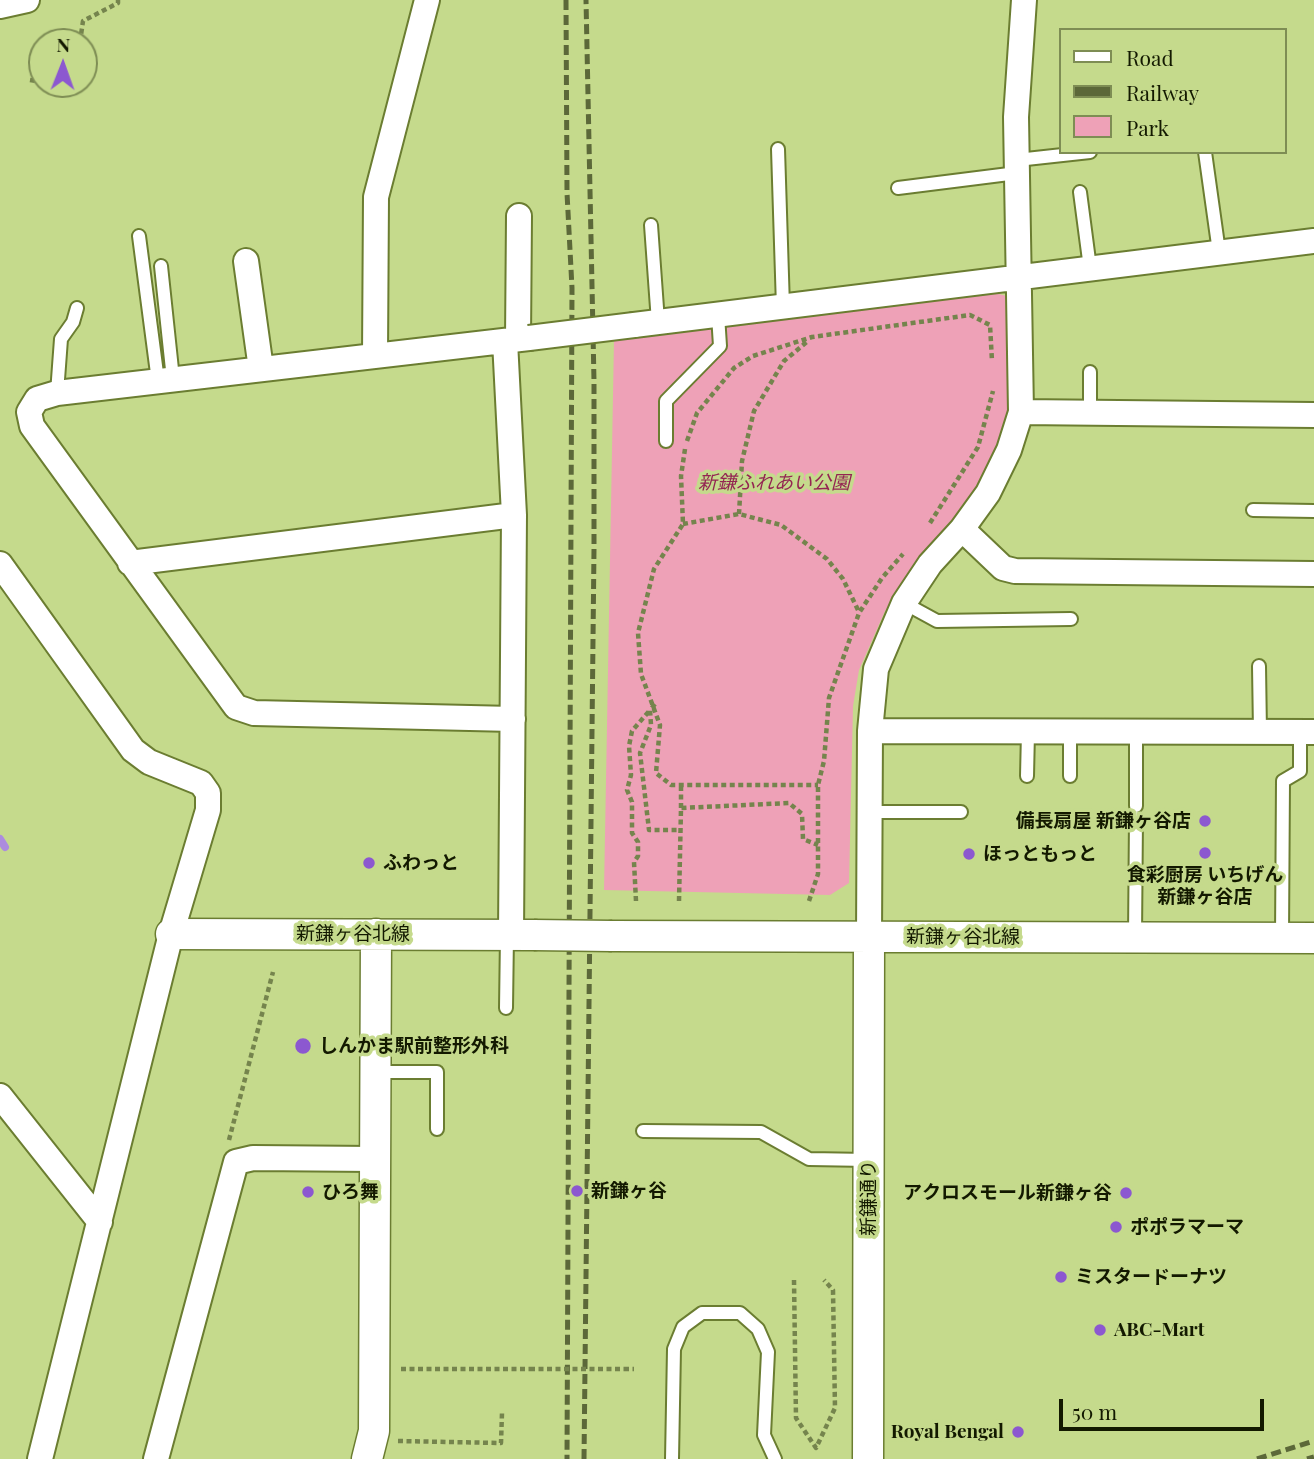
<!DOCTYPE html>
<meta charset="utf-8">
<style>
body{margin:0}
#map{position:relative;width:1314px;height:1459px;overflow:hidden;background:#c5da8c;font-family:"Playfair Display",serif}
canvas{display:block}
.legend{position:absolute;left:1059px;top:28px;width:228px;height:126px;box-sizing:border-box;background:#c5da8c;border:2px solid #7e8d54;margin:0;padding:9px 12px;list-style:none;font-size:21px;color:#131900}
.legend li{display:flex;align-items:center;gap:14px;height:35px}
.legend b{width:35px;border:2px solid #7e8d54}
.north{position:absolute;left:28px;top:28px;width:70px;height:70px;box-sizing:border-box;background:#c5da8c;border:2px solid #7e8d54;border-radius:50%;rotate:1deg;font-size:19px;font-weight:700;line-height:28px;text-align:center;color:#131900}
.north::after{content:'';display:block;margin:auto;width:24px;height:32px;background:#8c58d0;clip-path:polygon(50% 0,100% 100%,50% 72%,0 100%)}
.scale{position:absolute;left:1059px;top:1399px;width:205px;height:32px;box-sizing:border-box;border:4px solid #131900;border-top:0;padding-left:9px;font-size:21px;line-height:24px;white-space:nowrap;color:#131900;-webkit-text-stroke:5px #c5da8c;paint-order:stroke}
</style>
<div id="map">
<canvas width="1314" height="1459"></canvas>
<ul class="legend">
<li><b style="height:9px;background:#fff"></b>Road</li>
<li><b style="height:9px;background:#5c6839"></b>Railway</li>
<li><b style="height:19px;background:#eea1b7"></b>Park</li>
</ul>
<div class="north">N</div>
<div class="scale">50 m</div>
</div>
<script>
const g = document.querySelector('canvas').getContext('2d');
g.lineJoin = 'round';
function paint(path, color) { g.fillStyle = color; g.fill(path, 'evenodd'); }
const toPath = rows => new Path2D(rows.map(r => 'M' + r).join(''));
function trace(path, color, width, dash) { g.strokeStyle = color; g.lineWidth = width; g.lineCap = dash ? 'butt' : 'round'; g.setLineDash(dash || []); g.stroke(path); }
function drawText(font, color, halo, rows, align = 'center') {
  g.font = font + ' "Playfair Display","Noto Sans JP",serif'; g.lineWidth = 7; g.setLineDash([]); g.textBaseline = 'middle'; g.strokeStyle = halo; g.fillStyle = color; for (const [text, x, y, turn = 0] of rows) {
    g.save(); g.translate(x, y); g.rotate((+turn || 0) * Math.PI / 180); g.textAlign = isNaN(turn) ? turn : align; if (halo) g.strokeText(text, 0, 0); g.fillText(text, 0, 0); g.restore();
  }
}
paint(toPath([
 [990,292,1007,296,1013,393,1001,448,969,505,909,574,885,611,859,670,853,706,849,883,830,895,604,890,614,340]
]), '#eea1b7');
trace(toPath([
 [0,839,5,847]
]), '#ac8cde', 8);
const service = toPath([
 [778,149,783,307],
 [1205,152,1219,252],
 [1017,160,1090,152],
 [898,188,1017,173],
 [1080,192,1090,268],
 [651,225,658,322],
 [139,236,158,381],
 [161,266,173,379],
 [57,393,61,339,73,322,77,308],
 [1090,412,1090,372],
 [666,441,666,401,720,346,718,315],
 [1253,510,1314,511],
 [904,603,937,621,1071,619],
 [1259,666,1260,732],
 [1027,776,1028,732],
 [1070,776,1070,731],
 [1136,806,1136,732],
 [869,812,961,812],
 [1135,937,1136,818],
 [1282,937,1283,781,1300,771,1300,732],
 [506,1008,507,935],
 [375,1072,437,1072,437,1129],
 [643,1131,761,1132,809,1159,869,1160],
 [672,1459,674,1349,683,1327,702,1313,740,1313,758,1329,768,1352,764,1435,775,1459]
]);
const minor = toPath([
 [0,6,27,0],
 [246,261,261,369],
 [634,325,1314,241],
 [518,339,519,216],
 [505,341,514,515,511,935],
 [375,355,376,197,427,0],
 [1021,412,1314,415],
 [962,529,1003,568,1015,571,1314,574],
 [130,563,514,515],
 [0,564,133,750,149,762,201,783,208,793,208,810,171,934,40,1459],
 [513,719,254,713,236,707,32,426,29,412,37,399,57,393,529,338],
 [870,731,1314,732],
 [869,938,870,731,876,669,904,603,930,564,962,529,988,493,1009,450,1021,412,1016,117,1024,0],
 [0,1096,100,1222],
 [156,1459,236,1162,253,1158,374,1159]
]);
const tertiary = toPath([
 [171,934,534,935],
 [612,936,1314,938],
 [367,1459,374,1431,376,934],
 [868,1459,869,938]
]);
trace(service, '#6b7d31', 16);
trace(minor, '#6b7d31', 28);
trace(tertiary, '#6b7d31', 33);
trace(toPath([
 [80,42,83,21,118,3,118,0],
 [30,80,42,82],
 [52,84,72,88,73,84],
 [687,441,697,413,734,368,753,356,812,337,970,315,990,325,992,361],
 [685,449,681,476,683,524,654,569,638,633,641,674,660,725,656,773,671,785,818,785],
 [739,514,742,461,754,411,784,361,809,340],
 [930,523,978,447,993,391],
 [683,524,739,514,781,525,827,559,843,579,859,612],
 [655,704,650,710,651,725,640,753,649,830,680,830],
 [681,808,681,785],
 [636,901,634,862,638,856,638,842,632,833,632,802,627,790,631,775,629,746,632,731,650,710],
 [679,901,681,808,789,803,802,814,803,839,818,845],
 [809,901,818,874,818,785,824,761,829,698,859,613,882,578,903,554],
 [229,1140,273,972],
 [794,1280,796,1418,816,1448,835,1408,833,1290,824,1280],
 [401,1369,530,1369],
 [624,1369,634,1369],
 [398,1441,501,1443,502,1413]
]), '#75844d', 4.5, [5, 3.5]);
trace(service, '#fff', 12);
trace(minor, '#fff', 24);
trace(tertiary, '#fff', 30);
trace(toPath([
 [566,0,567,193,572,288,567,1459],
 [584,1459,594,549,594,381,586,0],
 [1257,1459,1314,1441],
 [1307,1459,1314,1457]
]), '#5c6839', 5, [10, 5]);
const minorBridge = toPath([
 [529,338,634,325]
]);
const tertiaryBridge = toPath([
 [534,935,612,936]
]);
trace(minorBridge, '#6b7d31', 28, []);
trace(tertiaryBridge, '#6b7d31', 33, []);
trace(toPath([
 [530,1369,624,1369]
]), '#75844d', 4.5, [5, 3.5]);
trace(minorBridge, '#fff', 24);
trace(tertiaryBridge, '#fff', 30);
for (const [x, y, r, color] of [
 [1205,821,7,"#8c58d0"],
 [1205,853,7,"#8c58d0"],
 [969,854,7,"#8c58d0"],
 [369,863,7,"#8c58d0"],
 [303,1046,9,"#8c58d0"],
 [577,1191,7,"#8c58d0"],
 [308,1192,7,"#8c58d0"],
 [1126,1193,7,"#8c58d0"],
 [1116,1227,7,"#8c58d0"],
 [1061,1277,7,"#8c58d0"],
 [1100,1330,7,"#8c58d0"],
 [1018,1432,7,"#8c58d0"]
]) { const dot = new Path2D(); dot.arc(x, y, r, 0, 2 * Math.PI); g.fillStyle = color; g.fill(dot); trace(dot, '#c5da8c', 2.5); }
drawText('italic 19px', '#942552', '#c5da8c', [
 ["新鎌ふれあい公園",774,483]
]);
drawText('bold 19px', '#131900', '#c5da8c', [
 ["備長扇屋 新鎌ヶ谷店",1191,821,"right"],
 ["ほっともっと",983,854],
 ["ふわっと",383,863],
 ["食彩厨房 いちげん",1205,875,"center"],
 ["新鎌ヶ谷店",1205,897,"center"],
 ["しんかま駅前整形外科",319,1046],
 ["新鎌ヶ谷",591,1191],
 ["ひろ舞",322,1192],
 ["アクロスモール新鎌ヶ谷",1112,1193,"right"],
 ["ポポラマーマ",1130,1227],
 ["ミスタードーナツ",1075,1277],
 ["ABC-Mart",1114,1330],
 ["Royal Bengal",1004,1432,"right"]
], 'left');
drawText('19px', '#131900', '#c5da8c', [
 ["新鎌ヶ谷北線",353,934],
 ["新鎌ヶ谷北線",963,937],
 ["新鎌通り",869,1198,-90]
]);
</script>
